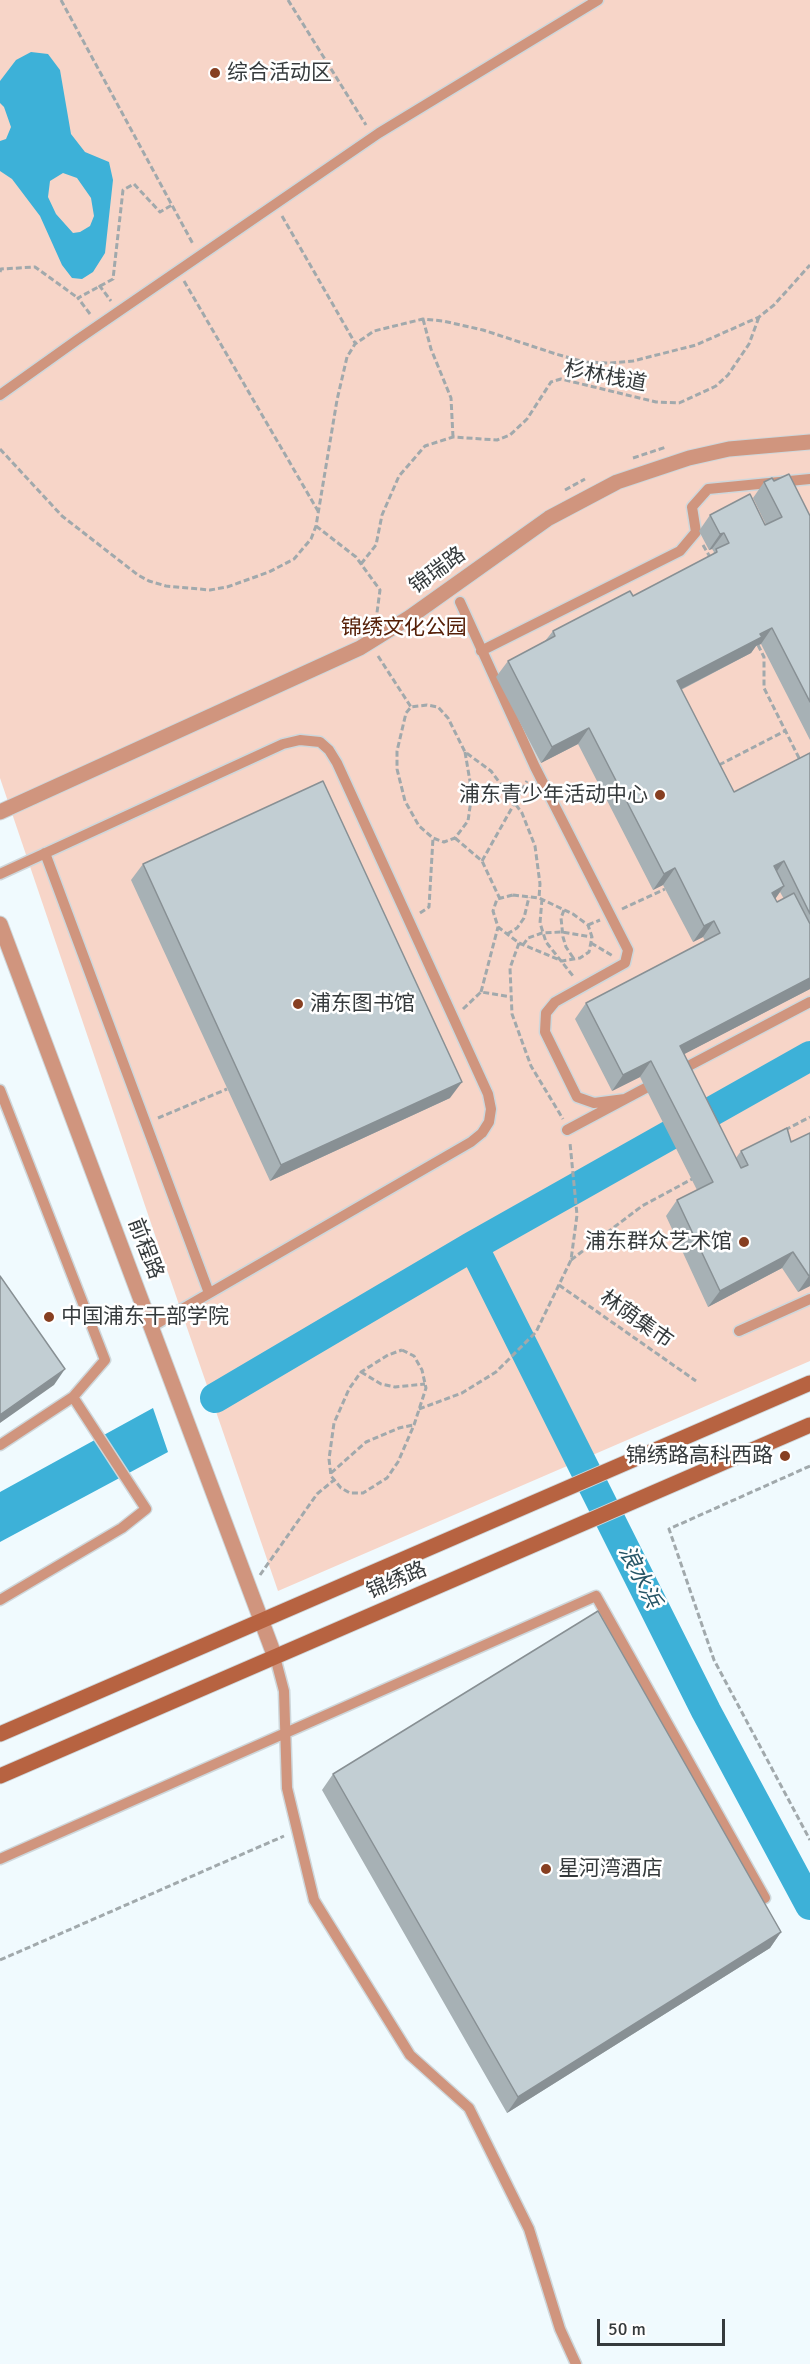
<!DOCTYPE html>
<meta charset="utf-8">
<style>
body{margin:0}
#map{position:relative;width:810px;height:2364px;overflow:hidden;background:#f0fafe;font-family:Signika,sans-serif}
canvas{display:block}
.scale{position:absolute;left:597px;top:2319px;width:128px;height:27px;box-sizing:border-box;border:3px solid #353a3c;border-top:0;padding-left:8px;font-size:18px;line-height:21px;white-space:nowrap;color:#353a3c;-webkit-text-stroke:4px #fff;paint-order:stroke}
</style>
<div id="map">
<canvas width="810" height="2364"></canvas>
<div class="scale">50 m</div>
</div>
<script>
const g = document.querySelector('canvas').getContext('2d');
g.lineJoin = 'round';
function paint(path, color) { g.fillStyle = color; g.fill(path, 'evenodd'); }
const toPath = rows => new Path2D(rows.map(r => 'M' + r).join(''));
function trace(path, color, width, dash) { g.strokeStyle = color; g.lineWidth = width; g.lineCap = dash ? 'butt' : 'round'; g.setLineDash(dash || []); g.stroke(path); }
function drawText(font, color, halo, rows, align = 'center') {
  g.font = font + ' Signika,"Noto Sans SC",sans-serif'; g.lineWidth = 5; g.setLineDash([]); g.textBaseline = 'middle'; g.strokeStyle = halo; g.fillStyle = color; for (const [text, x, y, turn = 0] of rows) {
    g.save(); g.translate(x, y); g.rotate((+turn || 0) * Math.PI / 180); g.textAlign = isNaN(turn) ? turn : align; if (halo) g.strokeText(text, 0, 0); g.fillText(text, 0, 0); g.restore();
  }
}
paint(toPath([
 [0,0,810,0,810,1361,278,1591,156,1238,0,778]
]), '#f7d5c8');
paint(toPath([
 [31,52,48,54,60,70,71,134,85,152,109,162,113,180,105,253,93,272,82,279,72,278,62,265,40,216,12,179,0,171,0,141,6,139,11,127,4,107,0,103,0,81,16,60],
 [63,173,77,178,91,198,94,216,90,226,80,232,73,233,56,214,48,197,50,181],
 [153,1408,168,1452,0,1542,0,1492]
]), '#3db1d8');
trace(toPath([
 [473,1246,706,1711,810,1905],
 [215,1398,473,1246,810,1056]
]), '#3db1d8', 30);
const service = toPath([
 [0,395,77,340,379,133,598,0],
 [460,602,535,767,628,950,625,963,555,1002,546,1013,545,1032,577,1097,594,1103,625,1099],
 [481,651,680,551,696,532,692,507,708,489,810,479],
 [45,853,209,1293],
 [0,874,283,744,300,740,320,742,329,750,337,763,488,1094,491,1109,489,1122,482,1133,471,1142,151,1327],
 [679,1071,810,1002],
 [0,1090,105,1360,73,1397,0,1445],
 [567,1130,657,1082],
 [739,1331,810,1299],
 [0,1600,122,1528,146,1509,73,1397],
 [275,1657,284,1691,287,1788,314,1900,410,2055,469,2108,529,2229,560,2329,576,2364],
 [0,1859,596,1596,765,1898]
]);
const minor = toPath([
 [0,812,360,648,410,617,549,518,617,482,689,458,729,449,810,442]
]);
const tertiary = toPath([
 [0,924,275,1657]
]);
const secondary = toPath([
 [0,1734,810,1383],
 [0,1776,810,1425]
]);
trace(service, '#ced7db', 13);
trace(minor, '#ced7db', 17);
trace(tertiary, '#ced7db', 17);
trace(secondary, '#ced7db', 17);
trace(toPath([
 [61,0,193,244],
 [288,0,366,125],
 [282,216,355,343],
 [0,272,1,269,35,267,78,298],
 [184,281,318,511],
 [99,285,111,301],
 [90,314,78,298,113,279,123,190,134,184,160,212,172,205],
 [423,319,431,349,451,398,453,437],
 [0,449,62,516,138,575,149,581,166,586,210,590,227,587,269,572,294,559,311,539,316,526,337,400,347,357,355,344,374,331,423,319,443,321,483,330,556,354,585,362,610,363,633,361,696,345,759,317,774,305,810,265],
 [633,458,666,447],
 [565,490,585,479],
 [316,526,356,557,380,590,376,620],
 [703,545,710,557],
 [361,564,376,545,382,515,399,476,425,446,453,437,497,440,510,435,527,419,551,382,561,379,656,402,679,403,716,386,728,375,749,344,759,317],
 [758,645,764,657,764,688,800,760],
 [378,656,411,707],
 [465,752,472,793,468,821,455,838,444,842,433,838,419,826,405,801,397,769,397,751,406,713,411,707,427,705,438,707,448,718,465,752,491,771,522,813,535,846,540,884,539,898],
 [719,765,785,731],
 [455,838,482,861,500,899],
 [482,861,527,781],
 [513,895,539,898,573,914,588,925,592,937,589,952,580,958,562,961,519,943,498,927,493,911,497,899,513,895],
 [542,899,540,923,546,942,573,976],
 [622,909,665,889],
 [564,910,561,918,563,937,566,947,574,959],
 [420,913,429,907,433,838],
 [588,925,600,920],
 [507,934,517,928,524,918,529,897],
 [519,943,510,968,512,1014,531,1066,563,1119],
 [591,943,613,956],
 [523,945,528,938,542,933,562,932,592,937],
 [481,992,498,927],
 [463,1009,481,992,512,997],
 [158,1118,227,1089],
 [785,1130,810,1117],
 [571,1260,642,1206,694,1178],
 [559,1285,696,1381],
 [402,1350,414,1356,422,1370,426,1388,414,1425,398,1462,387,1478,363,1493,350,1493,341,1488,331,1476,329,1459,334,1423,349,1389,361,1372,388,1355,402,1350],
 [361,1372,381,1384,395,1387,425,1384],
 [419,1409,462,1393,496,1372,536,1332,571,1260,577,1215,570,1143],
 [810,1466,669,1529,714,1660,810,1840],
 [331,1473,366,1442,399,1428,413,1425],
 [260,1575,317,1494,334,1480],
 [0,1960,284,1836]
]), '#a1a9ac', 3, [6, 3]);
trace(service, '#d0957e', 10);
trace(minor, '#d0957e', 15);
trace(tertiary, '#d0957e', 15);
trace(secondary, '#b76341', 15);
paint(toPath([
 [774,481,810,516,810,740,761,644,756,646,751,653,681,690,734,792,810,753,810,989,684,1054,736,1158,741,1151,791,1142,810,1286,798,1292,782,1268,708,1307,666,1216,677,1200,697,1190,640,1077,612,1091,575,1019,586,1003,705,941,703,937,693,942,663,885,653,890,578,744,541,763,496,677,508,661,545,641,553,631,633,596,712,555,714,552,712,549,709,550,699,531,710,515,766,525,753,498,764,482],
 [780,892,784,899,777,902,775,899],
 [143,864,450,1098,270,1181,131,880],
 [333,1774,781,1932,770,1948,507,2113,322,1790]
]), '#a7b1b5');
paint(toPath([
 [724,533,712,549,709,550,720,534],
 [772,628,761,644,756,646,751,653,666,697,677,681],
 [589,728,578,744,541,763,552,747],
 [784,861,773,877,774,866],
 [675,868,663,885,653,890,664,874],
 [784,886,773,902,772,893],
 [714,921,703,937,693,942,704,926],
 [810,978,810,989,669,1062,680,1046],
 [651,1061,640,1077,612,1091,623,1075],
 [462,1082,450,1098,270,1181,281,1165],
 [793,1252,782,1268,708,1307,720,1291],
 [810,1275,810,1286,798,1292,809,1276],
 [65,1369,54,1385,0,1423,0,1415],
 [781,1932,770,1948,507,2113,518,2097]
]), '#889094');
const building = toPath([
 [789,474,810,516,810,702,772,628,760,634,762,637,677,681,734,792,810,753,810,914,784,861,774,866,784,886,772,893,777,902,794,893,810,924,810,978,680,1046,741,1168,748,1165,741,1151,787,1128,791,1142,810,1133,810,1275,809,1276,793,1252,720,1291,677,1200,713,1182,651,1061,623,1075,586,1003,720,933,714,921,704,926,675,868,664,874,589,728,552,747,508,661,555,636,553,631,630,591,633,596,717,552,716,549,729,543,724,533,720,534,710,515,750,494,765,525,782,517,764,482,772,478,774,481,789,474],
 [323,781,462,1082,281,1165,143,864,323,781],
 [0,1276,65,1369,0,1415,0,1276],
 [598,1611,781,1932,518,2097,333,1774,598,1611]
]);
paint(building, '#c2ced3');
trace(building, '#889094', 1.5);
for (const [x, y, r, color] of [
 [215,73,6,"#873f21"],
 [660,795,6,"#873f21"],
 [298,1004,6,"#873f21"],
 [744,1242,6,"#873f21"],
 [49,1317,6,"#873f21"],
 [785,1456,6,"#873f21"],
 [546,1869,6,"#873f21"]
]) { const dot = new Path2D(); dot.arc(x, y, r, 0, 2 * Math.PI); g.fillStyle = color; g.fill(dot); trace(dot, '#fff', 2); }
drawText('21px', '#353a3c', '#fff', [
 ["综合活动区",227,73],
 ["浦东青少年活动中心",648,795,"right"],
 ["浦东图书馆",310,1004],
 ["浦东群众艺术馆",732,1242,"right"],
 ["中国浦东干部学院",61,1317],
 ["锦绣路高科西路",773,1456,"right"],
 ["星河湾酒店",558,1869]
], 'left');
drawText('21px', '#353a3c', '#fff', [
 ["杉林栈道",605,377,11],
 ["锦瑞路",438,571,-36],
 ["前程路",145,1249,69],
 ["林荫集市",636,1320,35],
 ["锦绣路",397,1581,-23]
]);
drawText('21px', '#562008', '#fff', [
 ["锦绣文化公园",404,628]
]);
drawText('italic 22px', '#265566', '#fff', [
 ["浪水浜",639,1577,63]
]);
</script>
